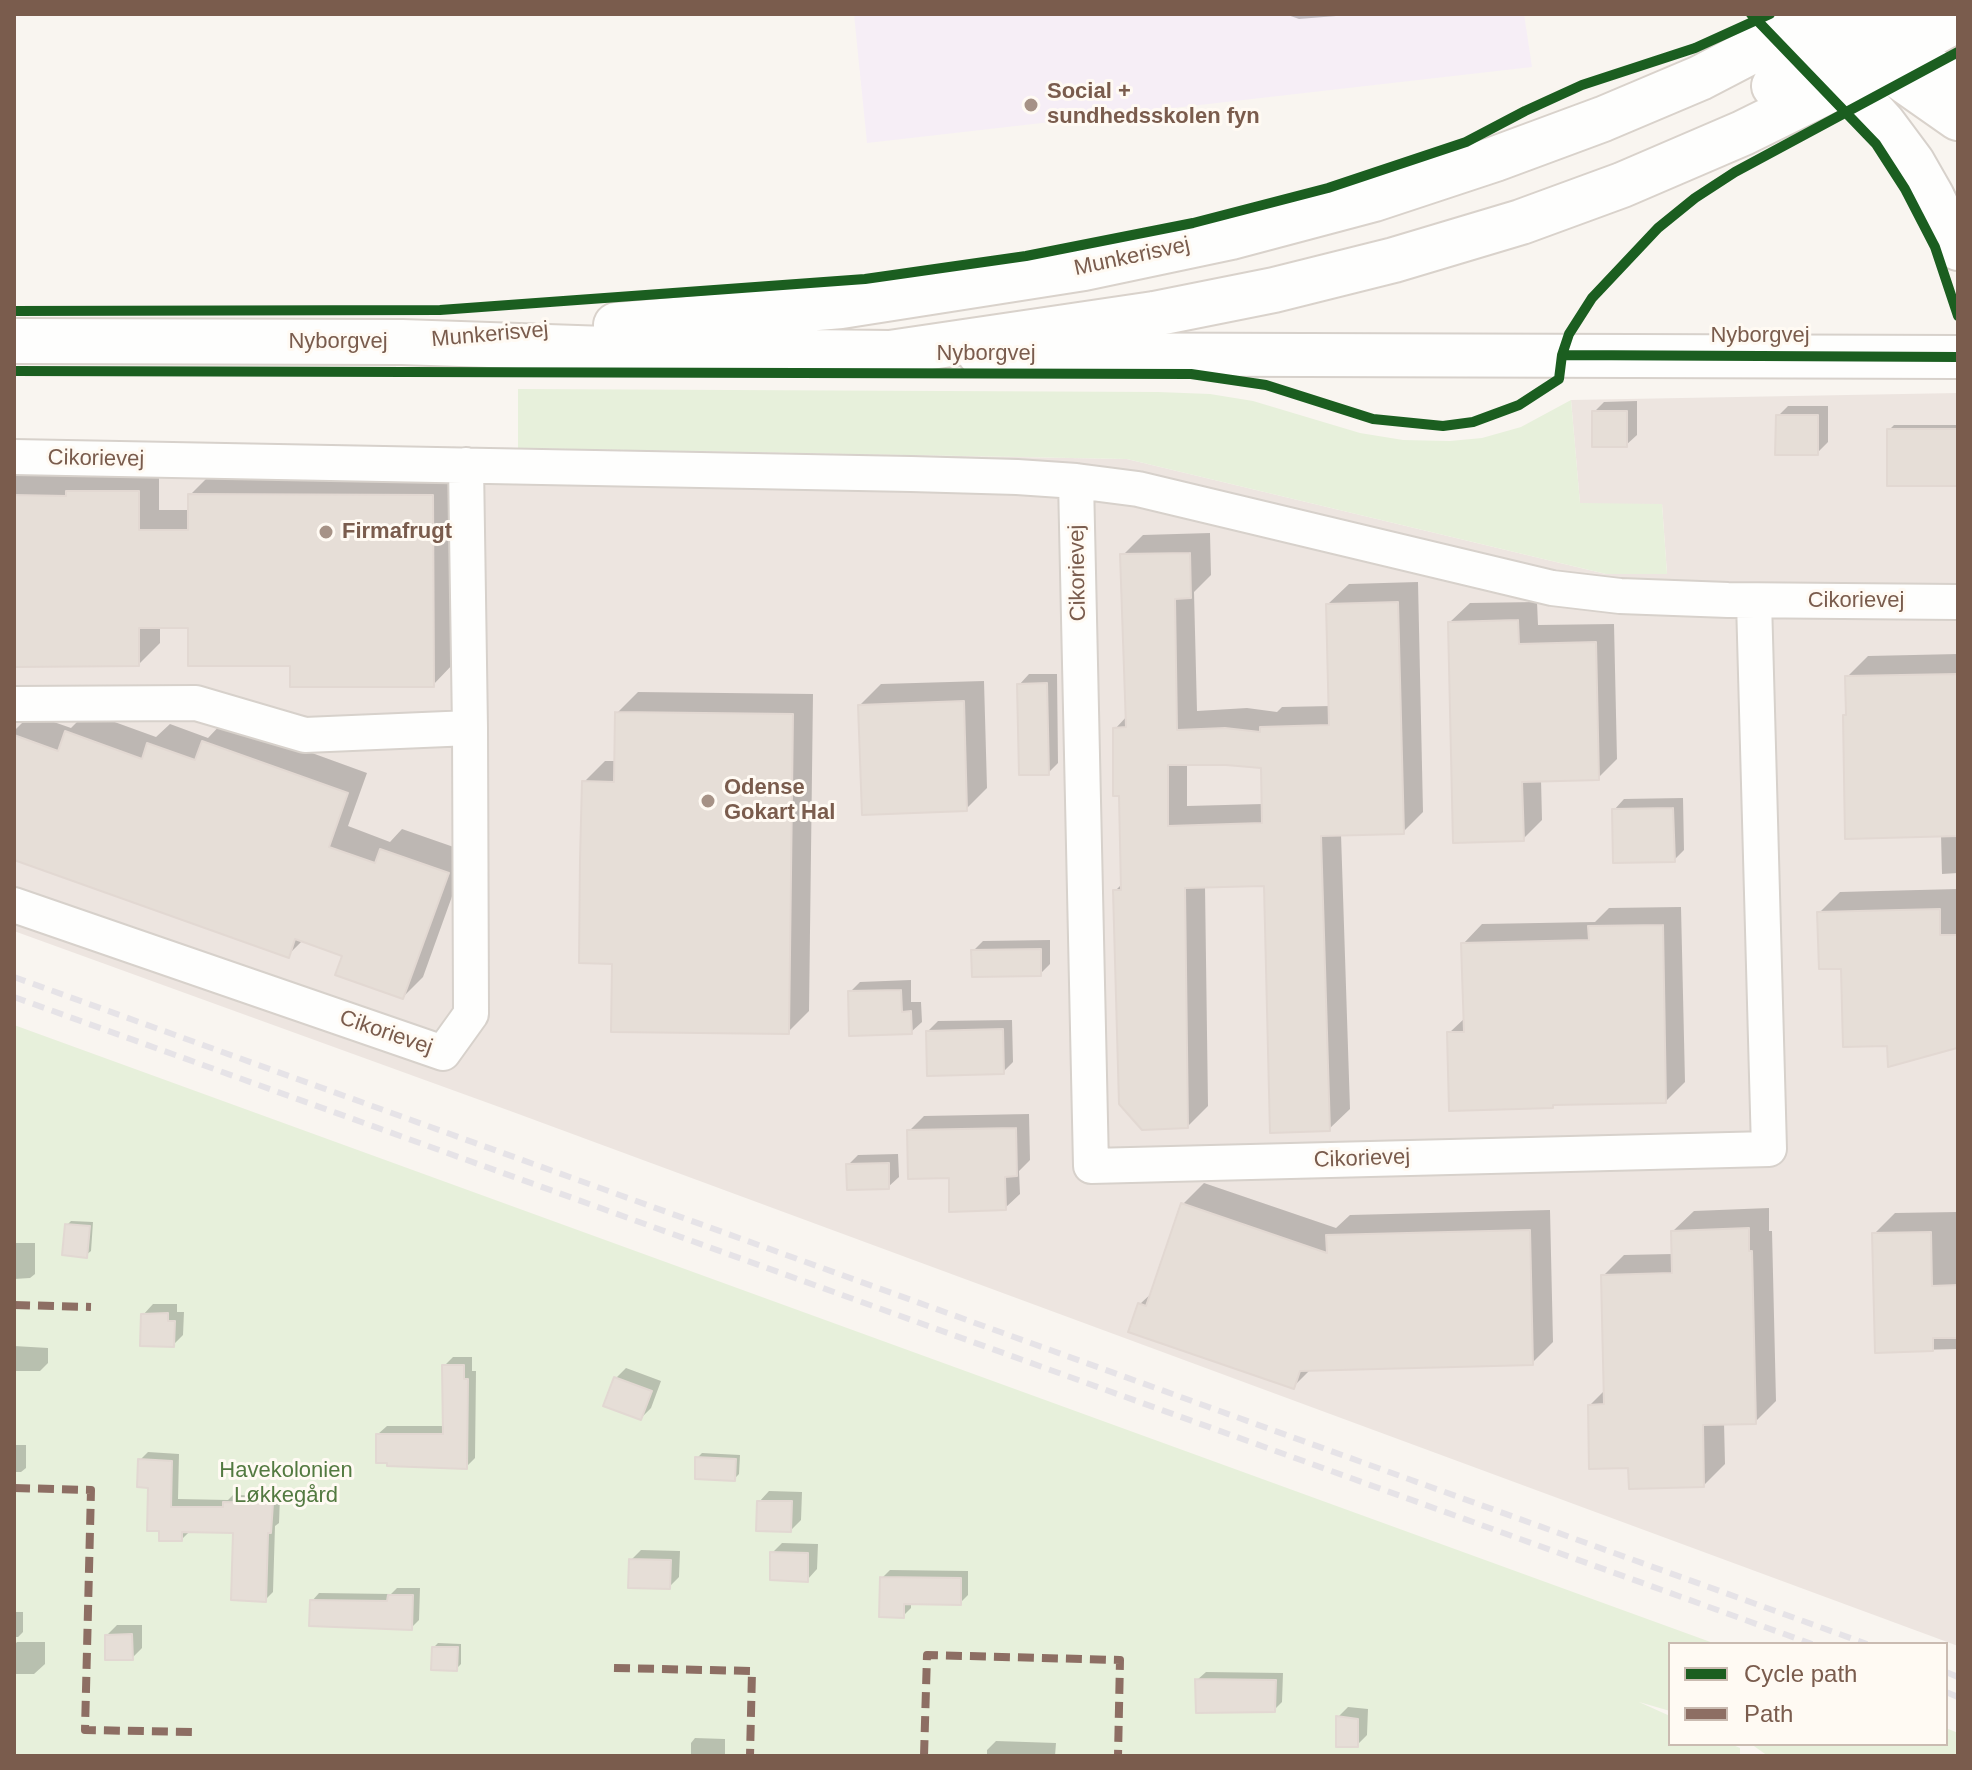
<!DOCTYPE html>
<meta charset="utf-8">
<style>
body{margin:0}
#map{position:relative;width:1972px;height:1770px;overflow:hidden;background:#f9f5f0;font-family:Helvetica,sans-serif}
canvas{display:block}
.frame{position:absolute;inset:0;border:16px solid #7a5c4d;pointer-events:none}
.legend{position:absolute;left:1668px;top:1642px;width:280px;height:104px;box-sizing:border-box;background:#fffaf3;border:2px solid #cabbb1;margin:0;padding:10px 14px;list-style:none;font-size:24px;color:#7a5c4d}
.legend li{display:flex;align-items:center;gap:16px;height:40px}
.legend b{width:40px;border:2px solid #cabbb1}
</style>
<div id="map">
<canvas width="1972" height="1770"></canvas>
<div class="frame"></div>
<ul class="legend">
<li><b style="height:10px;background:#1b5e20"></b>Cycle path</li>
<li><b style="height:10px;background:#8d6e63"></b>Path</li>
</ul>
</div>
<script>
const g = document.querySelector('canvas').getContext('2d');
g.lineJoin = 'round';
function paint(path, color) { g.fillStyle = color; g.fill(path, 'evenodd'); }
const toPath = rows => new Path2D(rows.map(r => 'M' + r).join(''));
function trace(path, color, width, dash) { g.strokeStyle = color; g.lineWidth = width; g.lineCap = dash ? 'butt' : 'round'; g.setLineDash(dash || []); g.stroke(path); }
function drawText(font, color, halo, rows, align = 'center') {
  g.font = font + ' Helvetica,sans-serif'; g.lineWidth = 6; g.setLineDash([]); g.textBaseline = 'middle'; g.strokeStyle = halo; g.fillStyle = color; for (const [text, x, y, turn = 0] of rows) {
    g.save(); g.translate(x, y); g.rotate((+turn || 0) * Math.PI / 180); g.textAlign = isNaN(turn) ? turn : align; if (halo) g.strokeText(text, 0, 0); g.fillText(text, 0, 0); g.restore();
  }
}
paint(toPath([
 [1958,393,1958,1646,513,1112,14,931,14,439,1127,459,1606,574,1667,574,1662,504,1580,504,1571,400]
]), '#ede5e0');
paint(toPath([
 [854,14,1524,14,1532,67,867,143]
]), '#f6eef6');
paint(toPath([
 [518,389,1158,392,1210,394,1253,401,1360,433,1403,440,1450,441,1482,438,1521,427,1571,400,1580,503,1662,504,1667,574,1606,574,1127,459,518,448],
 [14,1025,1716,1644,1670,1644,1670,1711,1639,1702,1670,1716,1670,1744,1731,1744,1740,1748,1740,1756,14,1756],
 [1946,1728,1958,1733,1958,1756,1768,1756,1751,1744,1946,1744]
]), '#e7f0db');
paint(toPath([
 [1285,14,1361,14,1299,19],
 [1637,401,1637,435,1626,445,1594,412,1604,402],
 [1788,406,1828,406,1828,442,1817,453,1778,416],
 [1894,425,1958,425,1958,484,1889,430],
 [159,471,159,510,190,510,190,495,211,474,453,475,454,663,433,685,292,664,190,626,160,626,160,643,139,664,14,665,14,475,84,475],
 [1210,533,1211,575,1194,592,1197,711,1247,708,1277,712,1282,707,1331,706,1328,604,1349,584,1418,582,1423,812,1403,832,1341,834,1350,1109,1329,1129,1265,884,1205,886,1208,1106,1188,1126,1115,891,1123,883,1121,794,1115,729,1128,715,1123,555,1143,535],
 [1187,763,1263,766,1263,804,1187,806],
 [1537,602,1538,625,1614,624,1617,759,1598,778,1541,779,1542,820,1523,839,1450,622,1470,603],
 [1958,654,1958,873,1942,874,1941,835,1845,716,1848,713,1847,677,1868,656],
 [1029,674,1057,674,1058,763,1048,773,1019,685],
 [984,681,987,788,966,809,860,705,881,684],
 [638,692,813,694,809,1011,788,1032,614,962,584,782,605,761,616,761,617,713],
 [87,712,156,737,170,724,208,738,224,721,367,773,348,826,390,842,402,829,468,852,423,977,403,997,345,955,303,940,288,955,14,858,14,731,31,714,71,728],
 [1683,798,1684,850,1674,860,1614,810,1624,799],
 [1958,889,1958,1044,1956,1047,1889,1044,1843,967,1819,913,1840,892],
 [1681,907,1685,1082,1666,1101,1556,1103,1552,1107,1449,1033,1466,1017,1464,943,1482,924,1595,922,1609,908],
 [1050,940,1050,964,1040,974,973,951,983,941],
 [911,980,911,1002,921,1002,922,1022,911,1032,850,992,860,982],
 [1012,1020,1013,1062,1003,1072,928,1031,938,1021],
 [1029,1114,1030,1160,1019,1171,1020,1194,1005,1208,951,1176,909,1131,924,1116],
 [898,1154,899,1177,888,1187,848,1165,858,1155],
 [1204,1183,1336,1228,1350,1215,1550,1210,1553,1342,1532,1363,1311,1369,1293,1387,1140,1304,1154,1291,1183,1204],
 [1769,1208,1769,1231,1772,1231,1776,1401,1755,1422,1724,1422,1725,1464,1704,1485,1630,1466,1590,1405,1606,1389,1603,1276,1624,1255,1673,1254,1673,1231,1694,1211],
 [1958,1212,1958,1349,1877,1351,1874,1234,1895,1213],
 [71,1221,93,1222,91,1251,86,1255,67,1225],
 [14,1243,35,1243,35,1274,30,1278,14,1279],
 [153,1304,177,1304,177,1312,184,1312,183,1335,173,1345,143,1315],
 [14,1346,48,1348,48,1363,40,1371,14,1371],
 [453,1357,472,1357,472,1371,476,1371,475,1458,466,1467,378,1434,387,1426,445,1426,444,1366],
 [626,1368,661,1381,651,1408,641,1418,616,1378],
 [14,1445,26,1445,26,1468,21,1472,14,1472],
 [148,1452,179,1454,178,1499,228,1500,233,1495,280,1496,279,1523,275,1526,273,1592,265,1600,235,1531,191,1530,182,1539,150,1486,140,1460],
 [702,1453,740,1455,739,1474,734,1479,697,1458],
 [769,1491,802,1492,801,1520,791,1530,759,1502],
 [782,1543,818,1544,817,1569,807,1580,772,1553],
 [641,1550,680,1551,679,1577,669,1587,631,1560],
 [890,1570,968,1571,968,1595,960,1603,911,1602,911,1608,903,1616,882,1578],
 [397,1588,420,1588,419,1620,411,1628,312,1601,319,1593,391,1594],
 [14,1612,23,1612,23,1632,18,1637,14,1637],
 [117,1625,142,1625,142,1648,132,1658,107,1635],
 [17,1642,45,1642,45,1664,34,1674,14,1674,14,1645],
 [438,1643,461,1644,461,1664,456,1669,433,1648],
 [1206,1672,1283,1673,1282,1702,1274,1710,1197,1680],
 [1348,1707,1368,1709,1367,1735,1357,1745,1338,1717],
 [695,1738,725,1739,725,1756,691,1756,691,1743],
 [996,1741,1056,1743,1055,1756,987,1756,987,1750]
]), '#0003');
const building = toPath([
 [1592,411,1627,411,1627,447,1592,447,1592,411],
 [1776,415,1818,415,1818,455,1775,455,1776,415],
 [1887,429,1958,429,1958,486,1887,486,1887,429],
 [66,491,139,491,139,530,188,530,188,494,433,495,434,687,290,687,290,666,188,666,188,628,139,628,139,666,14,667,14,495,66,496,66,491],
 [1190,553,1191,598,1175,599,1177,730,1225,728,1260,732,1260,727,1329,725,1326,604,1398,602,1404,834,1321,836,1330,1131,1270,1133,1264,886,1185,888,1188,1128,1142,1130,1119,1104,1113,890,1121,890,1119,796,1113,796,1113,728,1126,727,1120,554,1190,553],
 [1168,765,1226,765,1261,768,1262,823,1168,826,1168,765],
 [1518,620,1519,644,1596,642,1599,780,1522,782,1524,841,1453,843,1448,622,1518,620],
 [1958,674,1958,836,1845,839,1843,715,1846,715,1845,676,1958,674],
 [1047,683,1049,775,1019,775,1017,684,1047,683],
 [964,701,967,811,862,815,858,705,964,701],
 [615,712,793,714,789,1034,611,1032,612,964,579,963,580,860,582,781,614,782,615,712],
 [65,731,142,759,147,743,195,760,202,741,348,793,329,847,375,863,380,849,449,873,403,999,335,975,342,956,295,939,289,958,14,860,14,735,58,751,65,731],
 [1673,808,1675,862,1613,863,1612,809,1673,808],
 [1940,909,1940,935,1958,935,1957,1048,1888,1067,1887,1046,1843,1047,1841,969,1819,969,1817,912,1940,909],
 [1663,925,1666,1103,1553,1105,1553,1108,1449,1111,1447,1032,1464,1032,1461,943,1589,940,1588,926,1663,925],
 [1041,949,1041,976,972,977,971,950,1041,949],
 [901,990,902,1012,911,1011,912,1034,849,1036,848,991,901,990],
 [1003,1029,1004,1074,927,1076,926,1031,1003,1029],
 [1016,1128,1017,1176,1005,1177,1006,1210,949,1212,949,1178,908,1179,907,1130,1016,1128],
 [889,1163,889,1189,847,1190,846,1164,889,1163],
 [1181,1203,1327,1253,1326,1235,1530,1230,1533,1365,1300,1371,1294,1389,1128,1332,1138,1303,1146,1306,1181,1203],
 [65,1224,90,1226,87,1258,62,1255,65,1224],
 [1749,1228,1749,1251,1752,1251,1756,1424,1703,1425,1704,1487,1629,1489,1628,1468,1589,1469,1588,1405,1604,1404,1601,1275,1672,1273,1671,1231,1749,1228],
 [1931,1232,1932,1286,1958,1285,1958,1338,1933,1338,1933,1351,1875,1353,1872,1233,1931,1232],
 [168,1313,168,1321,175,1321,174,1347,140,1346,141,1314,168,1313],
 [442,1365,464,1365,464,1379,468,1379,467,1469,387,1466,387,1463,376,1463,376,1434,443,1434,442,1365],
 [614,1377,652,1391,641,1420,603,1406,614,1377],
 [695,1457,736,1459,735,1481,695,1479,695,1457],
 [138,1459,172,1461,171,1507,223,1507,223,1502,273,1503,271,1533,268,1533,268,1535,266,1602,231,1600,233,1533,182,1532,182,1541,159,1541,159,1531,147,1531,148,1488,137,1487,138,1459],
 [757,1501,792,1501,791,1532,756,1531,757,1501],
 [770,1552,808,1553,808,1582,770,1580,770,1552],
 [629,1559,671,1560,670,1589,628,1588,629,1559],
 [880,1577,961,1578,961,1605,904,1604,904,1618,879,1617,880,1577],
 [388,1595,413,1595,412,1630,309,1626,310,1600,387,1601,388,1595],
 [132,1634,133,1660,105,1660,105,1635,132,1634],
 [432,1647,458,1647,457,1671,431,1670,432,1647],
 [1195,1679,1276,1680,1275,1712,1196,1713,1195,1679],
 [1336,1716,1358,1719,1358,1747,1336,1747,1336,1716]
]);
paint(building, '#e6ded7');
trace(building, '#e2d8d2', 2);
const minor = toPath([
 [14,457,911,474,1017,477,1076,481,1138,489,1552,588,1620,596,1728,600,1958,602],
 [1076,481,1091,1166,1769,1149,1754,601],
 [14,704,196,703,305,735,470,728],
 [14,905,443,1053,471,1014,470,728,466,465]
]);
const tertiary = toPath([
 [1879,27,1903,48,1958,87],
 [1823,55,1884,123,1913,162,1933,197,1958,249],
 [979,354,1958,357]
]);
const secondary = toPath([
 [1858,48,1958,118],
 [1845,66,1851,44,1855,38,1875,24,1896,14],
 [1774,86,1805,70,1836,49,1846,33,1849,14],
 [616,325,841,306,1084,268,1231,237,1374,199,1495,159,1603,119,1700,78,1823,14],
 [14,341,402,342,635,350,890,353,1154,314,1274,290,1394,260,1521,222,1622,185,1743,133,1826,92,1958,19]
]);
trace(minor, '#d7d1cb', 38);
trace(tertiary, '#d7d1cb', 46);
trace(secondary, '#d9d2cb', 48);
trace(minor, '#fefefd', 34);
trace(tertiary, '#fefefd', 42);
trace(secondary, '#fefefd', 44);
trace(toPath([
 [14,977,1867,1644],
 [14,997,1812,1644],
 [1946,1672,1958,1677],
 [1946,1692,1958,1697]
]), '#e6e3e7', 6, [12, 8]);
trace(toPath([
 [14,1305,91,1307],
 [14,1488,91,1490,85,1730,192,1732],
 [614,1668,752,1671,750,1756],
 [924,1756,927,1655,1120,1660,1118,1756]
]), '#8d6e63', 8, [16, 8]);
trace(toPath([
 [1751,14,1876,144,1905,189,1935,247,1958,316],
 [14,311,440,310,865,279,1026,256,1193,223,1328,188,1466,142,1525,111,1582,85,1695,48,1770,14],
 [1562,355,1958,357],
 [14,371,1191,374,1266,385,1373,419,1443,426,1473,422,1519,405,1559,379,1562,355,1569,334,1592,298,1658,228,1695,198,1735,172,1958,52]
]), '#1b5e20', 10);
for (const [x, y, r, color] of [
 [1031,105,8,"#a69286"],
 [326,532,8,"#a69286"],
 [708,801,8,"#a69286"]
]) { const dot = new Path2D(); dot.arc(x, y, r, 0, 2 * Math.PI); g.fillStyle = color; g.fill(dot); trace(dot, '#fffaf3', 3); }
drawText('bold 22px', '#7a5c4d', '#fffaf3', [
 ["Social +",1047,92],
 ["sundhedsskolen fyn",1047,117],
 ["Firmafrugt",342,532],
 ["Odense",724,788],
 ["Gokart Hal",724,813]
], 'left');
drawText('22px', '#7a5c4d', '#fffaf3', [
 ["Munkerisvej",1132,257,-12],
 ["Munkerisvej",490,335,-5],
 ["Nyborgvej",1760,336],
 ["Nyborgvej",338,342],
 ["Nyborgvej",986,354],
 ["Cikorievej",96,459,1],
 ["Cikorievej",1078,573,-91],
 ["Cikorievej",1856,601],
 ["Cikorievej",386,1033,19],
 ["Cikorievej",1362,1159,-2]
]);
drawText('22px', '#537a41', '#fffaf3', [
 ["Havekolonien",286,1471],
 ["Løkkegård",286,1496]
]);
</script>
